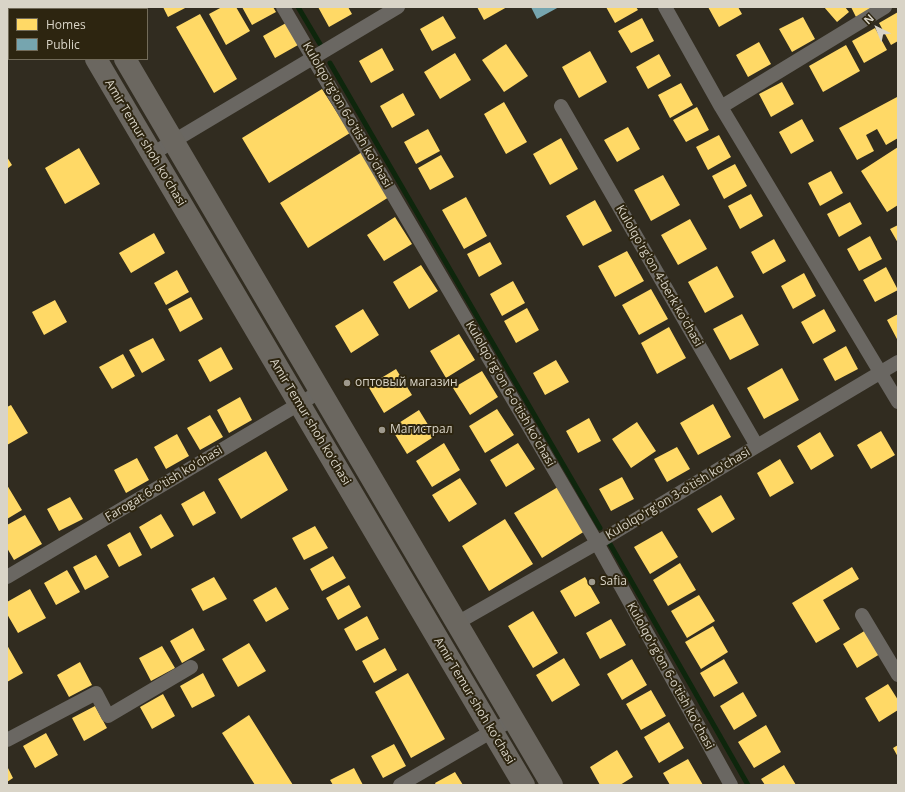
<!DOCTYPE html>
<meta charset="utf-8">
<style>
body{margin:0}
#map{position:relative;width:905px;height:792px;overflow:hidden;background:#312c20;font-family:"Open Sans",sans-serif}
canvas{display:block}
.frame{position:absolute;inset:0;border:8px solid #d9d4c7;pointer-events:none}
.legend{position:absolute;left:8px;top:8px;width:140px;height:52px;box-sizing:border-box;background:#2d2510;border:1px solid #726b59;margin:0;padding:5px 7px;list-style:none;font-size:12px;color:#d9d4c7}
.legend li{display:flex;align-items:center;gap:8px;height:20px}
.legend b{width:20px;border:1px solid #726b59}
.north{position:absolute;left:857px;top:8px;width:40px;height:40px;-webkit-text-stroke:3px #2d2510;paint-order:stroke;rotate:317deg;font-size:11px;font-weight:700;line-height:16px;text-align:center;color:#d9d4c7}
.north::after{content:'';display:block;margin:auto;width:14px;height:18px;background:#d9d4c7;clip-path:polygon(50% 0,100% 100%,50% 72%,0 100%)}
</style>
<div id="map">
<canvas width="905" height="792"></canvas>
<div class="frame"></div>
<ul class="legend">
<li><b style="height:11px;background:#ffd966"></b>Homes</li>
<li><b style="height:11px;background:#76a5af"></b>Public</li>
</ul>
<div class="north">N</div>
</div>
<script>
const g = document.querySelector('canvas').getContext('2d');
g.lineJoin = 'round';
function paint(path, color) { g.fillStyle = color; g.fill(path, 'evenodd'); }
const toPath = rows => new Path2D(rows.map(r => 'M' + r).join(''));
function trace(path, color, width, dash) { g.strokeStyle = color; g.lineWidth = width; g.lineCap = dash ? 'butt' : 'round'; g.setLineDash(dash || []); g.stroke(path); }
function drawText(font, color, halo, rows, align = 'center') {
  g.font = font + ' "Open Sans",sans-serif'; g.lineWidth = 4; g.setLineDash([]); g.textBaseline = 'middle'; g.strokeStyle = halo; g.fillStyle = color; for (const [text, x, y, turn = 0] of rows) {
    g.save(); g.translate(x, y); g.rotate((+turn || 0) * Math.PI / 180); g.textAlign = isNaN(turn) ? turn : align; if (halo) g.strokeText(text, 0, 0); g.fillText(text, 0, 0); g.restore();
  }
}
paint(toPath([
 [163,7,187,7,168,17],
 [222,7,236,7,250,31,226,45,209,14],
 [242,7,273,7,276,12,252,25],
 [318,7,348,7,352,14,329,27],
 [477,7,507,7,484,20],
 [606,7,636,7,638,10,615,23],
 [708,7,738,7,742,14,719,27],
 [824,7,845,7,849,12,837,22],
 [851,7,875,7,856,17],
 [898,12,898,41,891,45,879,23],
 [200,14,237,79,214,93,176,27],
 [443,16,456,38,432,51,420,29],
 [803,17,815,39,792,52,779,29],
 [642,18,654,41,631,53,618,31],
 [286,23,298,45,275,58,263,36],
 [875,28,887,50,864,63,852,41],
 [759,42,771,64,748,77,736,55],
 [506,44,528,76,504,92,482,60],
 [846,45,860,71,823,92,809,66],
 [382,48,394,70,371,83,359,61],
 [590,51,607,82,579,98,562,67],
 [455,53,471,80,440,99,424,72],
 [659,54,671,76,648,89,636,67],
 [782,82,794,104,771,117,759,94],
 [681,83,693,105,670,118,658,95],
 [322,89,350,133,269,183,242,138],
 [403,93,415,115,392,128,380,106],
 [897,97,898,100,898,138,886,145,877,129,866,135,874,151,857,160,839,128],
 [504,102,527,142,506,154,484,114],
 [697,107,709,130,686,142,673,120],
 [802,119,814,141,791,154,779,132],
 [628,127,640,149,617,162,604,140],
 [428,129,440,151,416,164,404,142],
 [719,135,731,157,708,170,696,147],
 [561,138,578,169,550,185,533,154],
 [898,147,898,205,887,212,861,171],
 [79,148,100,184,65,204,45,168],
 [362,152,389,197,308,248,280,203],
 [441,155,454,177,430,190,418,168],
 [7,157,12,165,7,169],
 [735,164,747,186,724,199,712,176],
 [831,171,843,193,820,206,808,183],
 [663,175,680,205,651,221,634,190],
 [751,194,763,216,740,229,728,206],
 [466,197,487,236,464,249,442,210],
 [595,200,612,231,583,246,566,216],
 [850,202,862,224,839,237,827,214],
 [395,217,412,244,384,261,367,235],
 [690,219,707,249,678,265,661,235],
 [898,225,898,243,890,229],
 [154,233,165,253,131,273,119,253],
 [870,236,882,259,859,271,847,249],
 [774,239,786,261,763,274,751,252],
 [490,242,502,264,479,277,467,254],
 [627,251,644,281,615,297,598,266],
 [421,265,438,291,409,309,393,282],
 [717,266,734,297,705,313,688,282],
 [886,267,898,290,875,302,863,280],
 [177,270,189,292,166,305,154,283],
 [804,273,816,296,793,309,781,286],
 [513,281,525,303,502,316,490,294],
 [651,289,668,319,639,335,622,305],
 [191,297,203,319,180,332,168,309],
 [55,300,67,322,44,335,32,312],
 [527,308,539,330,516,343,504,321],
 [363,309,379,335,351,353,335,326],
 [824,309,836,331,813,344,801,322],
 [742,314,759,345,730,360,713,329],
 [898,314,898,341,887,320],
 [669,327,686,358,657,374,641,343],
 [459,334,475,360,446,378,430,351],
 [153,338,165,360,142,373,129,350],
 [846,346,858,369,835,381,823,359],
 [221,347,233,369,210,382,198,360],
 [123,354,135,376,112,389,99,367],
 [556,360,569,382,545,395,533,373],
 [782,368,799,400,764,419,747,388],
 [396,369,412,395,384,413,368,386],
 [482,371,498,397,470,415,453,388],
 [240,397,252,420,229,433,217,410],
 [713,404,731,437,698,455,680,423],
 [11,405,28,433,7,445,7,407],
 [497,409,514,435,485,453,469,426],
 [419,410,435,436,407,454,391,428],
 [210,415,223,437,200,450,187,428],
 [589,418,601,441,578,453,566,431],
 [637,422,656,451,631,468,612,439],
 [881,431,895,455,871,469,857,445],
 [820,432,834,456,811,470,797,446],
 [177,434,189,456,166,469,154,447],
 [444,443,460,470,432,487,416,461],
 [518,443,535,469,506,487,490,460],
 [677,447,690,469,667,482,654,459],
 [266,451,288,490,241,519,218,479],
 [137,458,149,480,126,493,114,470],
 [780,459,794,483,770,497,757,473],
 [622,477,634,499,611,511,599,489],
 [460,478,477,504,449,522,432,495],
 [7,485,22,510,7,519],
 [558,487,585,531,542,558,514,513],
 [204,491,216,513,193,526,181,504],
 [721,495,735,519,712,533,697,509],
 [70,497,83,519,59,531,47,509],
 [161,514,174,536,151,549,139,527],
 [25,515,42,544,14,560,7,548,7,525],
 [505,519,533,564,489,591,462,546],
 [315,526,328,548,304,560,292,538],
 [662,531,678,557,650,574,634,547],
 [130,532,142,555,119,567,107,545],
 [96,555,109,577,85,590,73,567],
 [333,556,346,578,322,591,310,569],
 [680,563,696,590,668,606,653,580],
 [852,567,859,579,823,600,840,629,816,643,792,603],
 [67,570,80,592,56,605,44,583],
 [214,577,227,599,203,611,191,589],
 [585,577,600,603,575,617,560,591],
 [349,585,361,607,338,620,326,598],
 [276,587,289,609,266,622,253,600],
 [30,589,46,618,18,633,7,614,7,602],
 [699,595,715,621,687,638,671,611],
 [533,611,558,653,533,668,508,626],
 [367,616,379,639,356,651,344,629],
 [611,619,626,645,600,659,586,633],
 [713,626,728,652,701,669,685,642],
 [193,628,205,650,182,663,170,641],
 [866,630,880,654,857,668,843,644],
 [249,643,266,671,238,687,222,659],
 [7,645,23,673,7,682],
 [162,646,175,668,151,681,139,658],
 [385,648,397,670,374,683,362,661],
 [564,658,580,685,552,702,536,675],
 [632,659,647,685,622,700,607,674],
 [724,659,738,683,714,697,700,673],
 [80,662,92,685,69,697,57,675],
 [203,673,215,696,192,708,180,686],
 [408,673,445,739,411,758,375,692],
 [888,684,898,700,898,710,879,722,865,698],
 [651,690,666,716,641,730,626,704],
 [743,692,757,716,734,730,720,706],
 [163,694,175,716,152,729,140,707],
 [95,706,107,728,84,741,72,718],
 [249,715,293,785,255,785,222,733],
 [669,722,684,748,659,763,644,737],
 [766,725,781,752,754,768,738,742],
 [46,733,58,755,35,768,23,746],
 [394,744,406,766,383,778,371,756],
 [898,745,898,757,893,748],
 [617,750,633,777,620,785,600,785,590,767],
 [688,759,703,785,670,785,663,773],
 [784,765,796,785,765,785,761,779],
 [7,766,13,778,7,782],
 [354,768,363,785,333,785,330,780],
 [455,772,463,785,436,785,435,783]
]), '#ffd966');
paint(toPath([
 [531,7,559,7,537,19]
]), '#76a5af');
trace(toPath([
 [298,7,320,44],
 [330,63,600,528],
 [610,544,748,785]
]), '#0e260c', 5);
trace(toPath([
 [283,7,597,543,731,785],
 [665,7,721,107,898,402],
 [561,106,757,446],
 [721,107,885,7],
 [152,154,398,7],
 [7,577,321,391],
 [862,615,898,675],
 [457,623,597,543,757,446,898,362],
 [7,740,96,693,108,716,191,667],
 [400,785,513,719]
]), '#6a6762', 14);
trace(toPath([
 [65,7,66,9],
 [94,7,95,9],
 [96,59,524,785],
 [125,59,552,785]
]), '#6b6760', 22);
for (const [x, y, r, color] of [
 [347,383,4,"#9e998d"],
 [382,430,4,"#9e998d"],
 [592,582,4,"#9e998d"]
]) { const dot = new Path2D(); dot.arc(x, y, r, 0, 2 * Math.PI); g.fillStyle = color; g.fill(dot); trace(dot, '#2d2510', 1.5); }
drawText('12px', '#d9d4c7', '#2d2510', [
 ["Kulolqo'rg'on 6-o'tish ko'chasi",347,115,60],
 ["Amir Temur shoh ko'chasi",145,143,59],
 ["Kulolqo'rg'on 4-berk ko'chasi",659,276,60],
 ["Kulolqo'rg'on 6-o'tish ko'chasi",510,394,60],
 ["Amir Temur shoh ko'chasi",310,422,59],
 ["Farogat 6-o'tish ko'chasi",164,484,-31],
 ["Kulolqo'rg'on 3-o'tish ko'chasi",678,494,-31],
 ["Kulolqo'rg'on 6-o'tish ko'chasi",670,676,61],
 ["Amir Temur shoh ko'chasi",474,701,59]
]);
drawText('12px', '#d9d4c7', '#2d2510', [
 ["оптовый магазин",355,383],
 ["Магистрал",390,430],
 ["Safia",600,582]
], 'left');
</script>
